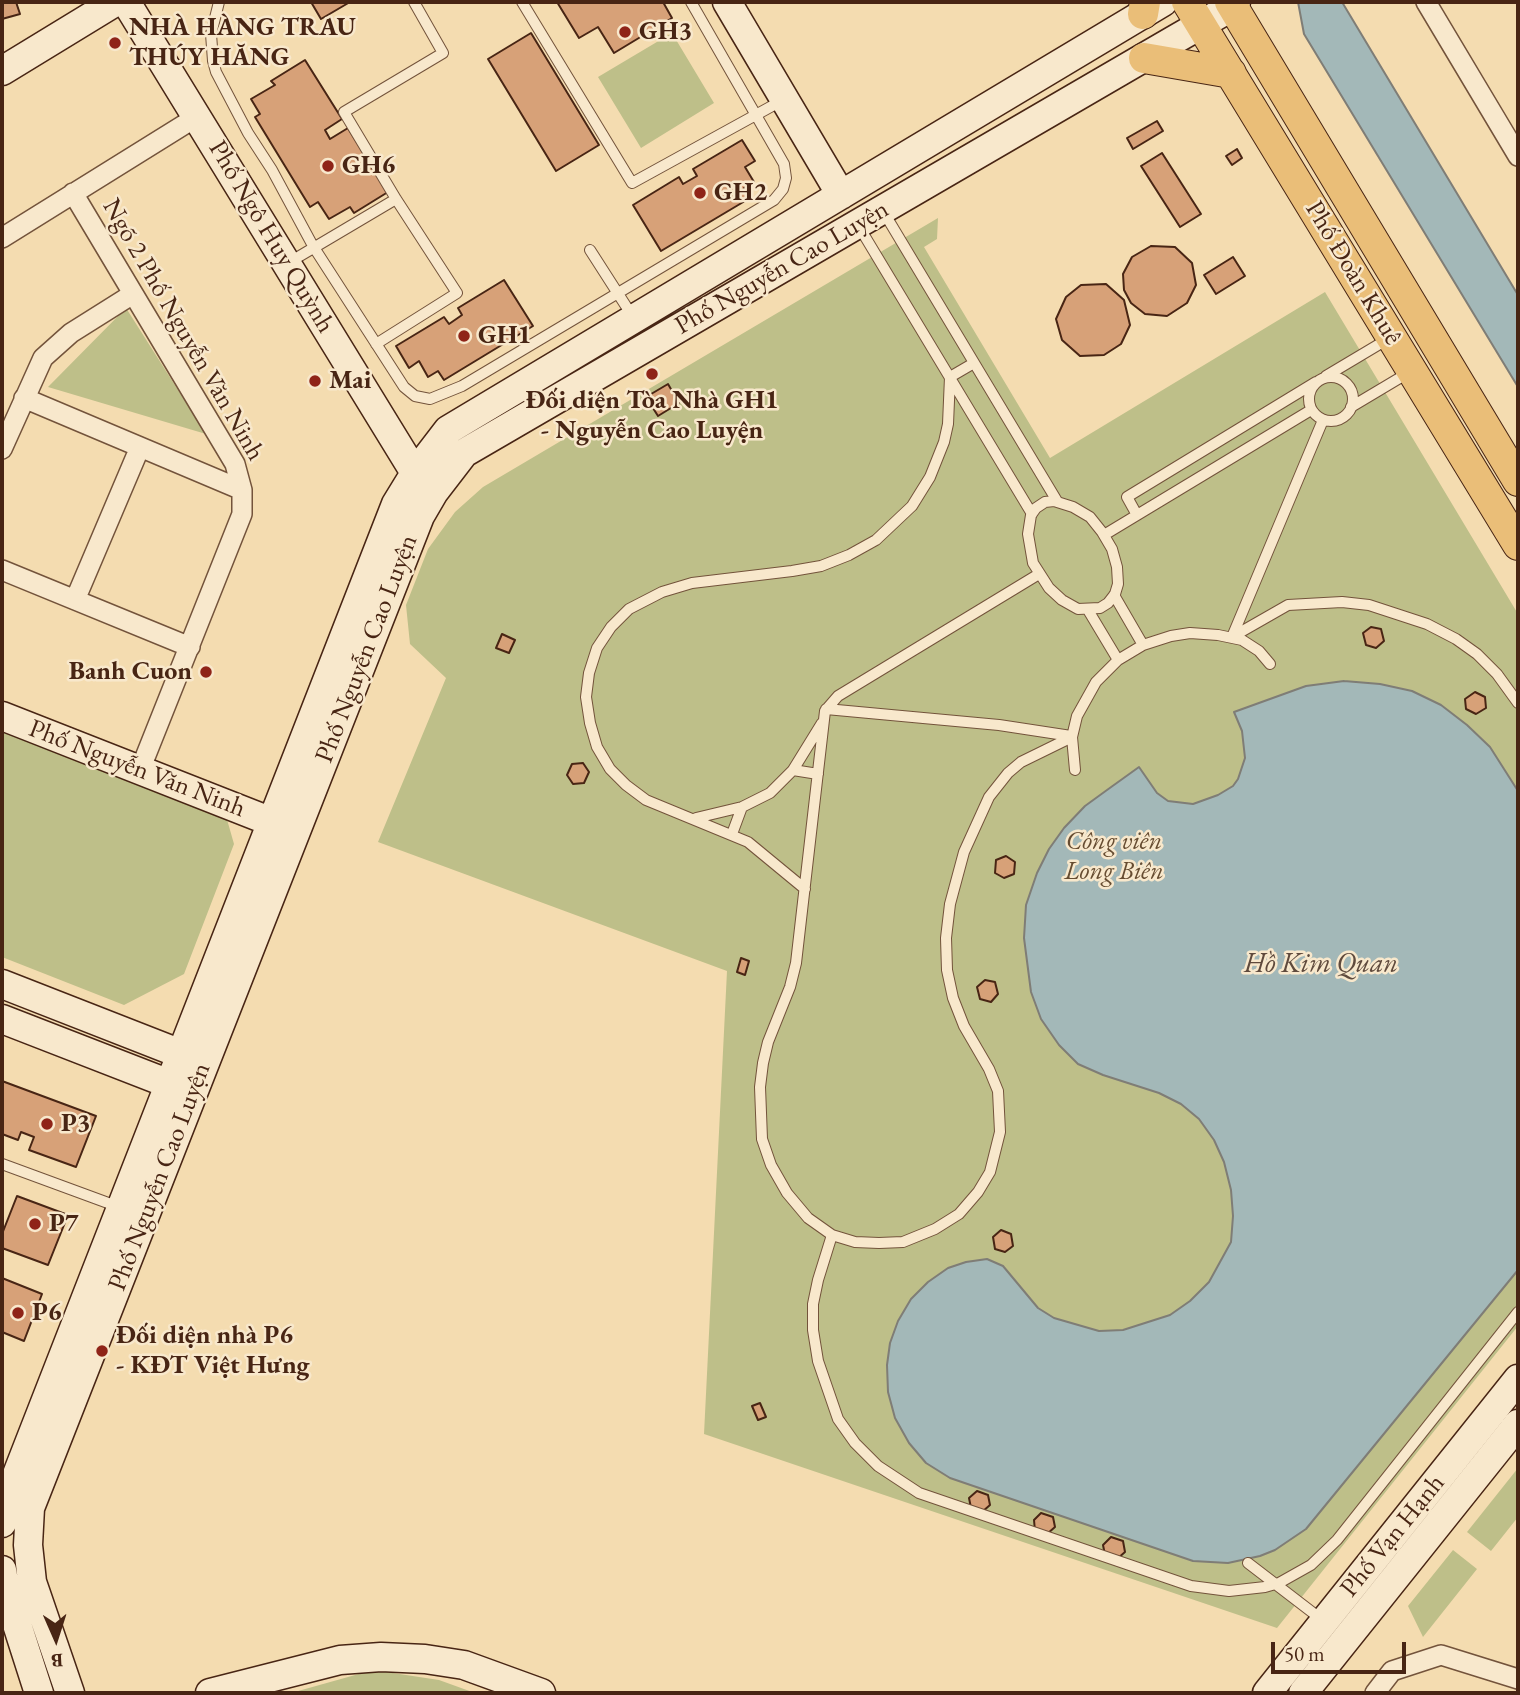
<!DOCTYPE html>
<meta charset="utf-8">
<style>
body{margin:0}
#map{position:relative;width:1520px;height:1695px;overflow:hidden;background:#f4dcb0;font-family:"EB Garamond",serif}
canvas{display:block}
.frame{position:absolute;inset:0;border:4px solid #482514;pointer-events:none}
.north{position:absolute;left:21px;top:1604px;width:70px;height:70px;-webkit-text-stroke:5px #f8e8cc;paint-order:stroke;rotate:177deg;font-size:19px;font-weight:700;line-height:28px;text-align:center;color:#482514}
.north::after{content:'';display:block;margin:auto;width:24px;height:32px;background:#482514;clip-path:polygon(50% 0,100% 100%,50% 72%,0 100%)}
.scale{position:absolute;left:1271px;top:1642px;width:135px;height:32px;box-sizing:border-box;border:4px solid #482514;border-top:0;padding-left:9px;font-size:21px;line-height:24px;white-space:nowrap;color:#482514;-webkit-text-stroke:5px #f8e8cc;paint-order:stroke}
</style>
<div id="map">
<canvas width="1520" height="1695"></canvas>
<div class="frame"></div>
<div class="north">B</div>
<div class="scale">50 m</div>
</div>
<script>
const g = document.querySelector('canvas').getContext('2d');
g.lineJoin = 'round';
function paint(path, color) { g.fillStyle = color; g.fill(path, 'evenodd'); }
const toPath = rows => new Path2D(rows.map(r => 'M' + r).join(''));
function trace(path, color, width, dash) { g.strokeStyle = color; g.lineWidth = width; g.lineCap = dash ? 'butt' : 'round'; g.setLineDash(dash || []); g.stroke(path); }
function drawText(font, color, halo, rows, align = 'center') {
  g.font = font + ' "EB Garamond",serif'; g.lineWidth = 5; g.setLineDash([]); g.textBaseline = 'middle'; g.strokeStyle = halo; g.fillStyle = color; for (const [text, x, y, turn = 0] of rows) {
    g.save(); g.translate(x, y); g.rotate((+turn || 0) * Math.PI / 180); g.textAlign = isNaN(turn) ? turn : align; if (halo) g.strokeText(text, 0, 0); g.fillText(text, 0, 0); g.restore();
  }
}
paint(toPath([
 [672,33,714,103,641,148,598,77],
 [938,218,937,239,924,247,1050,458,1325,292,1518,614,1518,1326,1277,1628,704,1434,727,971,378,842,446,678,410,644,406,605,428,549,455,512,483,487],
 [126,308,206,434,48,387],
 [2,728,226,816,234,844,184,974,124,1005,2,957],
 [1518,1468,1518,1517,1491,1551,1467,1532],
 [1453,1550,1477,1569,1423,1637,1408,1606],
 [373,1670,439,1680,475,1693,291,1693]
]), '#bebf89');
const water = toPath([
 [1298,2,1342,2,1518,295,1518,387,1304,34,1298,2],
 [1344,681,1380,684,1412,691,1441,705,1467,725,1490,747,1518,791,1518,1270,1306,1529,1275,1550,1260,1556,1228,1563,1193,1561,950,1478,926,1463,909,1443,895,1418,888,1392,887,1365,890,1343,898,1321,911,1299,928,1282,948,1268,966,1262,987,1259,1003,1266,1038,1308,1054,1318,1099,1331,1123,1330,1170,1315,1190,1301,1209,1282,1231,1242,1233,1216,1231,1190,1224,1162,1214,1140,1199,1119,1181,1104,1159,1093,1103,1075,1078,1064,1059,1045,1041,1019,1031,992,1024,938,1026,905,1037,873,1049,849,1064,828,1085,806,1107,790,1139,767,1157,793,1168,801,1193,804,1218,795,1233,786,1238,779,1245,758,1242,731,1234,712,1306,686,1344,681]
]);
paint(water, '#a3b8b8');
trace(water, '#7f7d76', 2);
const building = toPath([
 [2,2,16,2,20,14,2,19,2,2],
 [311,2,350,2,321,19,311,2],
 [557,2,663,2,672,18,614,53,598,27,579,38,557,2],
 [531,33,599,145,556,171,488,59,531,33],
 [305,60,342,119,325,130,330,139,348,128,388,192,354,213,350,207,329,219,318,202,310,207,255,117,260,114,251,99,275,85,271,81,305,60],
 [1157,121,1163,131,1133,149,1127,138,1157,121],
 [742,140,755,161,745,167,754,182,744,188,750,198,661,251,633,205,679,177,683,184,697,176,693,169,742,140],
 [1237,149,1242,158,1232,165,1226,156,1237,149],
 [1162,153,1201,214,1180,227,1141,166,1162,153],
 [1151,246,1175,247,1192,263,1196,285,1187,303,1167,316,1145,314,1131,303,1124,290,1123,274,1132,257,1151,246],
 [1233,257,1245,276,1216,294,1204,275,1233,257],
 [504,280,533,326,444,380,438,371,428,377,419,361,409,368,396,346,444,317,449,324,462,315,458,308,504,280],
 [1106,284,1124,300,1130,325,1121,344,1104,355,1080,356,1062,340,1056,319,1066,297,1081,285,1106,284],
 [668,384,679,403,658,416,646,397,668,384],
 [1371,627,1381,629,1384,641,1376,648,1366,645,1363,633,1371,627],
 [502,634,515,640,509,653,496,648,502,634],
 [1475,692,1485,697,1486,708,1476,714,1466,709,1465,699,1475,692],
 [583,763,589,772,584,783,573,784,567,775,572,764,583,763],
 [1006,856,1015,862,1014,874,1004,878,995,873,996,860,1006,856],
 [741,958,749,961,745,975,737,972,741,958],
 [985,980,995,982,998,994,991,1002,980,999,977,987,985,980],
 [2,1081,96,1116,76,1167,29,1150,34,1137,21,1132,18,1140,2,1134,2,1081],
 [17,1196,68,1215,48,1265,2,1248,2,1234,17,1196],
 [1001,1230,1011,1234,1013,1246,1005,1252,995,1249,993,1237,1001,1230],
 [2,1278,42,1294,24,1341,2,1332,2,1278],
 [760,1403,766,1417,758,1420,752,1406,760,1403],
 [977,1491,988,1495,990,1505,982,1512,971,1508,969,1498,977,1491],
 [1041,1513,1053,1517,1055,1527,1047,1534,1035,1531,1034,1520,1041,1513],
 [1111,1537,1123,1541,1125,1552,1117,1559,1105,1555,1103,1545,1111,1537]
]);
paint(building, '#d7a178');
trace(building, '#482514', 2);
const lane = toPath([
 [219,2,211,34,213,61,216,72,248,133,272,170,313,246,404,387,415,396,430,399,462,386,774,200,783,189,786,178,784,164,691,2],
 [522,2,632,183,783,100],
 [883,211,1057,501],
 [858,225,1032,514],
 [590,250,633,317],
 [288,263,396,199],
 [376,344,457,293,396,199,344,112,443,53,414,2],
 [1326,376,1388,339],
 '1309 399a22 22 0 1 1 44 0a22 22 0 1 1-44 0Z',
 [1351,407,1408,373],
 [1054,501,1073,507,1090,517,1102,532,1112,549,1117,567,1118,584,1115,594,1108,603,1100,608,1078,609,1062,600,1049,588,1033,563,1028,534,1031,515,1036,508,1045,502,1054,501],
 [1137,515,1127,497,1316,382],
 [1104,535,1311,410],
 [1114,595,1143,645],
 [1088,610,1118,660],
 [1232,637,1288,605,1342,602,1369,605,1427,624,1456,639,1477,654,1497,674,1518,703],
 [1232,637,1323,420],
 [826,709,999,725,1071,736],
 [1072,737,1021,762,1008,773,989,797,964,852,950,904,946,938,947,970,953,998,964,1026,989,1069,998,1091,1000,1132,990,1172,978,1192,959,1214,935,1229,903,1242,879,1243,855,1242,832,1235,818,1280,813,1304,813,1330,818,1361,838,1419,855,1443,878,1466,919,1493,1191,1586,1229,1591,1265,1587,1279,1583,1311,1565,1337,1540,1518,1312],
 [793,770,818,774],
 [1075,770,1072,737,1077,716,1096,682,1118,660,1143,645,1171,636,1190,633,1218,635,1242,640,1259,651,1270,664],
 [696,818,742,807,770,793,793,770,822,723],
 [732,834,742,807],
 [805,889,748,842,646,800,626,785,610,769,597,747,590,723,586,697,589,673,597,648,611,627,629,609,662,592,692,583,792,571,821,566,849,555,876,540,912,506,930,477,944,442,948,424,950,377,974,363],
 [2,1164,119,1207],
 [832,1235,808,1218,787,1193,771,1165,762,1139,760,1087,763,1063,768,1042,790,987,796,963,825,711,838,696,1039,574],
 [1248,1563,1321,1619]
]);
const street = toPath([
 [1426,2,1518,156],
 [73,193,235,464,242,490,242,514,140,770],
 [2,238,198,116],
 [24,398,242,490],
 [2,449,43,358,71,333,133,294],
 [2,570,190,647],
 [75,600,140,447],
 [1375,1693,1392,1671,1441,1655,1518,1679]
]);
const secondary = toPath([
 [126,2,415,473,427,485],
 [727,2,841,195],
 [2,71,115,2],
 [2,716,272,822],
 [2,984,199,1061],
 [2,1019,185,1090],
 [2,1523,5,1505,396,504,415,473,448,430,1163,2],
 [2,1570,5,1587,39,1693],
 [70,1693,32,1582,28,1545,30,1508,420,516,434,492,464,453,1174,40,1233,6,1236,2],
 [210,1693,340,1660,381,1657,425,1659,464,1665,541,1693],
 [1267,1693,1518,1379],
 [1303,1693,1518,1424]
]);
const primary = toPath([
 [1187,2,1518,545],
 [1230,2,1518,481],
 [1143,14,1145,2],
 [1144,58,1231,73]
]);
trace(lane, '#73533b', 12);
trace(street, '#73533b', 22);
trace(secondary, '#482514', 31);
trace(primary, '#482514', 32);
trace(lane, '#f8e8cc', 10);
trace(street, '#f8e8cc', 19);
trace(secondary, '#f8e8cc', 28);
trace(primary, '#eabe78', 30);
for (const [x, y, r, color] of [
 [625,32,7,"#8f2418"],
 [115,43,7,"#8f2418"],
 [328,166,7,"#8f2418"],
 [700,193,7,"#8f2418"],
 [464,336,7,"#8f2418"],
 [652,374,7,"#8f2418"],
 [315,381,7,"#8f2418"],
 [206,672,7,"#8f2418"],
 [47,1124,7,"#8f2418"],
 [35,1224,7,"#8f2418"],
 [18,1313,7,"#8f2418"],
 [102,1351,7,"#8f2418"]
]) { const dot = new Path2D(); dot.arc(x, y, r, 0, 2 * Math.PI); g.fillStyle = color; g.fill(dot); trace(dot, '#f8e8cc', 2.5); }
drawText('bold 26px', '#482514', '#f8e8cc', [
 ["NHÀ HÀNG TRAU",129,28],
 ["THÚY HĂNG",129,58],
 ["GH3",639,32],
 ["GH6",342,166],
 ["GH2",714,193],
 ["GH1",478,336],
 ["Mai",329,381],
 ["Đối diện Tòa Nhà GH1",652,401,"center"],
 ["- Nguyễn Cao Luyện",652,431,"center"],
 ["Banh Cuon",192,672,"right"],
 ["P3",61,1124],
 ["P7",49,1224],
 ["P6",32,1313],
 ["Đối diện nhà P6",116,1336],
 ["- KĐT Việt Hưng",116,1366]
], 'left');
drawText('26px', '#482514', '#f8e8cc', [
 ["Phố Ngô Huy Quỳnh",271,237,59],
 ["Phố Nguyễn Cao Luyện",782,268,-30],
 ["Phố Đoàn Khuê",1353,273,59],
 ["Ngõ 2 Phố Nguyễn Văn Ninh",183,330,60],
 ["Phố Nguyễn Cao Luyện",367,649,-69],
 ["Phố Nguyễn Văn Ninh",137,769,21],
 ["Phố Nguyễn Cao Luyện",160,1177,-69],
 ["Phố Vạn Hạnh",1393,1536,-51]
]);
drawText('italic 26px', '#664c31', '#f8e8cc', [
 ["Công viên",1114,842],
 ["Long Biên",1114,872]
]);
drawText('italic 28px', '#5f4a3d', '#f8e8cc', [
 ["Hồ Kim Quan",1321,964]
]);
</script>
